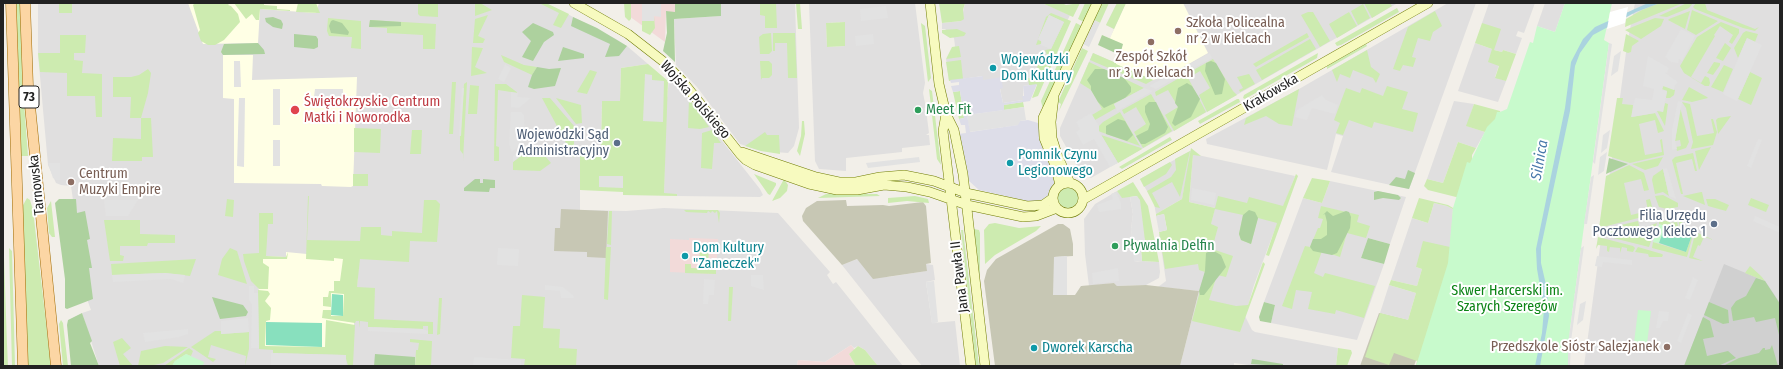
<!DOCTYPE html>
<meta charset="utf-8">
<style>
body{margin:0}
#map{position:relative;width:1783px;height:369px;overflow:hidden;background:#f2efe9;font-family:"Fira Sans Condensed",sans-serif}
canvas{display:block}
.frame{position:absolute;inset:0;border:4px solid #222;pointer-events:none}
</style>
<div id="map">
<canvas width="1783" height="369"></canvas>
<div class="frame"></div>
</div>
<script>
const g = document.querySelector('canvas').getContext('2d');
g.lineJoin = 'round';
function paint(path, color) { g.fillStyle = color; g.fill(path, 'evenodd'); }
const toPath = rows => new Path2D(rows.map(r => 'M' + r).join(''));
function trace(path, color, width, dash) { g.strokeStyle = color; g.lineWidth = width; g.lineCap = dash ? 'butt' : 'round'; g.setLineDash(dash || []); g.stroke(path); }
function drawText(font, color, halo, rows, align = 'center') {
  g.font = font + ' "Fira Sans Condensed",sans-serif'; g.lineWidth = 4; g.setLineDash([]); g.textBaseline = 'middle'; g.strokeStyle = halo; g.fillStyle = color; for (const [text, x, y, turn = 0] of rows) {
    g.save(); g.translate(x, y); g.rotate((+turn || 0) * Math.PI / 180); g.textAlign = isNaN(turn) ? turn : align; if (halo) g.strokeText(text, 0, 0); g.fillText(text, 0, 0); g.restore();
  }
}
paint(toPath([
 [38,3,546,3,616,39,627,46,648,64,621,68,620,101,602,101,601,149,580,150,580,210,626,211,664,208,778,213,830,272,827,275,833,284,836,282,903,366,878,366,865,350,858,346,854,348,851,345,825,362,798,360,797,366,99,366,82,313,91,310,87,299,71,186,61,185,56,183,48,165,38,54],
 [721,3,795,3,799,128,794,146,788,153,761,151,740,144,697,87,676,65,674,19,721,16],
 [809,3,915,3,925,83,923,93,926,108,924,109,926,110,929,133,926,135,929,135,930,145,902,148,902,152,846,158,846,171,819,169,815,161],
 [845,22,845,46,827,47,826,23],
 [965,3,1042,3,1070,15,1038,84,1023,86,1023,100,1003,103,1000,88,983,80,982,76,949,81,946,59,949,58,955,46,954,38,945,29,942,29,942,23,961,21],
 [1117,3,1396,3,1396,4,1091,178,1082,175,1060,136,1060,128,1093,53,1116,63,1120,55,1098,45,1102,35,1110,38,1114,29,1106,25],
 [1448,3,1476,3,1409,189,1331,172,1343,136,1336,134,1327,170,1207,144,1206,139,1299,89],
 [1489,3,1535,3,1524,33,1518,31,1516,36,1522,38,1516,54,1503,50,1502,52,1494,50,1482,23],
 [1545,3,1565,3,1555,32,1537,26],
 [1635,3,1780,3,1780,366,1584,366,1627,45],
 [1475,43,1492,49,1499,65,1495,77,1506,81,1498,102,1458,91],
 [669,79,681,89,760,189,763,195,760,197,677,196,677,194,664,194,665,118],
 [1454,101,1474,104,1467,126,1485,132,1476,148,1458,142,1443,183,1427,179],
 [1192,150,1182,199,1156,214,1154,203,1140,179],
 [1193,154,1295,176,1254,285,1245,316,1252,330,1255,332,1338,348,1336,366,1256,366,1234,363,1234,366,1180,366,1199,291,1158,287,1166,281,1159,234,1210,227,1215,208,1189,202],
 [1330,181,1406,197,1390,244,1368,238,1361,258,1384,264,1357,340,1271,323,1275,305,1264,302,1303,198,1322,203],
 [1117,191,1122,197,1130,197,1133,214,1131,229,1135,262,1142,261,1159,262,1160,272,1159,278,1146,285,1117,286,1114,283,1089,286,1085,254,1084,219,1095,204],
 [1434,203,1447,206,1453,209,1450,248,1416,267,1422,269,1417,286,1391,280,1412,218,1428,223],
 [857,259,888,277,926,271,926,264,933,265,935,280,926,282,932,323,955,321,960,366,922,366,842,265],
 [1389,285,1416,293,1408,320,1380,313]
]), '#e0dfdf');
paint(toPath([
 [625,3,675,3,675,12,666,12,665,42,629,16],
 [689,238,718,239,716,274,670,272,670,239,689,240],
 [851,345,855,350,849,354,856,366,797,366,798,360,825,362]
]), '#f2dad9');
paint(toPath([
 [188,3,319,3,316,13,260,9,258,43,203,44],
 [1126,3,1183,3,1208,53,1171,74,1153,80,1115,64,1120,54,1098,45,1102,35,1110,38],
 [223,55,253,55,252,80,357,77,353,186,351,187,322,186,321,184,234,183,234,99,223,98],
 [286,252,359,259,352,350,260,348,258,256,286,257]
]), '#ffffe5');
paint(toPath([
 [1724,264,1765,281,1780,303,1780,366,1684,366]
]), '#d0d0d0');
paint(toPath([
 [846,200,847,206,883,205,889,206,923,202,926,206,931,263,926,264,927,271,873,279,857,259,842,265,803,221,802,216,806,208,817,201],
 [561,209,608,211,606,258,587,257,587,252,554,251,555,228,560,228],
 [1058,224,1063,224,1070,229,1073,244,1073,256,1054,257,1054,295,1075,295,1081,286,1114,283,1117,286,1146,285,1199,291,1180,366,995,366,984,281,987,270,996,259],
 [1379,313,1419,323,1424,337,1414,366,1360,366]
]), '#c7c7b4');
paint(toPath([
 [16,3,21,3,22,77,28,156,21,156],
 [59,3,72,3,72,13,59,13],
 [195,3,230,3,228,5,231,6,238,14,240,22,224,40,215,45,208,45,201,41,198,33,200,30,193,5],
 [234,3,264,3,264,5,277,6,277,9,290,10,290,11,260,9,259,20,256,20,252,14,246,19],
 [298,3,316,3,320,13,296,12],
 [418,3,438,3,438,17,420,16,418,14],
 [475,3,480,3,492,10,475,16],
 [539,3,546,3,569,14,561,28,553,25,559,13],
 [624,3,637,3,631,3,631,19,629,21,625,17],
 [760,3,776,3,777,28,765,28,765,16,760,15],
 [796,3,800,3,802,29,798,29],
 [939,3,965,3,963,10,964,19,961,21,942,23],
 [1042,3,1062,3,1066,5,1080,3,1073,17],
 [1085,3,1091,4,1084,22,1078,19],
 [1102,3,1109,3,1100,23,1094,20],
 [1117,3,1126,3,1114,29,1106,25],
 [1364,3,1390,3,1392,6,1372,18],
 [1660,3,1683,3,1625,27,1626,19,1642,10],
 [1687,3,1693,3,1689,8,1667,17,1659,16],
 [1696,3,1705,3,1707,10,1755,29,1759,27,1755,31,1743,28,1695,9,1693,7],
 [1363,4,1370,18,1358,25,1351,11],
 [1397,8,1399,12,1341,45,1337,46,1335,43],
 [1692,10,1718,21,1696,35,1687,30],
 [1435,11,1442,26,1433,32,1430,41,1418,38,1412,57,1416,58,1413,67,1403,65,1400,71,1393,69,1408,27],
 [1690,11,1685,29,1668,20,1669,19],
 [1308,12,1313,12,1330,41,1320,47,1301,15],
 [1349,12,1357,26,1337,38,1329,24],
 [1051,13,1071,21,1038,96,1032,98,1037,85,1029,85,1028,78,1038,80,1037,63,1040,59,1046,58,1047,55,1045,50,1051,49,1064,22,1049,15,1038,40,1041,41,1041,44,1036,45,1046,17],
 [488,15,478,36,485,39,483,43,473,43,475,19],
 [654,16,655,28,650,35,642,31,642,21,654,21],
 [328,18,361,21,361,49,351,48,352,37,329,36,327,31],
 [1655,18,1664,19,1661,26,1641,39,1625,30],
 [370,20,436,24,435,49,423,49,423,35,387,33,387,28,369,27],
 [845,22,845,46,827,47,826,23],
 [1721,22,1739,29,1739,33,1732,44,1729,42,1733,35,1720,26,1714,35,1715,36,1691,77,1701,83,1705,76,1709,78,1710,83,1709,86,1705,86,1684,73,1680,66,1697,37],
 [921,23,925,26,931,78,928,82],
 [1076,23,1082,26,1043,109,1041,101],
 [1482,23,1501,29,1494,50,1502,52,1503,50,1516,54,1506,81,1495,78,1499,66,1488,62,1492,49,1475,43],
 [957,29,966,33,964,36,950,38,942,33,942,30],
 [1746,31,1758,34,1755,42,1747,38,1738,58,1734,48,1743,33],
 [771,33,772,51,769,54,760,54,759,37,763,34],
 [773,33,795,33,797,78,788,78,787,43,775,43,775,51,773,51],
 [1307,33,1309,37,1256,67,1253,64],
 [1626,34,1639,41,1632,46,1631,52,1628,53,1623,51],
 [60,35,86,35,85,53,74,53,74,60,83,61,82,73,102,74,102,117,96,117,95,96,67,96,67,73,40,72,38,53,60,53],
 [1310,39,1316,49,1262,80,1256,70],
 [1725,43,1731,48,1723,61,1716,58],
 [1366,44,1367,46,1327,69,1327,66],
 [959,46,961,57,946,59,952,47],
 [472,47,483,48,475,67,487,73,471,76],
 [1082,48,1088,51,1059,111,1061,104,1058,102],
 [1367,50,1371,67,1380,74,1376,83,1373,78,1353,70,1350,78,1340,74,1337,82,1332,70],
 [1093,53,1116,63,1116,64,1153,80,1146,84,1090,60],
 [1318,53,1317,58,1245,99,1243,98,1244,95],
 [501,55,524,65,537,67,532,75,504,62],
 [1213,59,1233,91,1237,95,1207,112,1199,95,1210,88,1200,71,1190,77,1188,73],
 [961,60,963,79,949,81,946,62],
 [760,61,769,61,772,64,772,75,769,78,762,78,761,80],
 [1089,62,1144,88,1114,104,1116,108,1095,120,1092,115,1102,109,1091,90,1080,83],
 [1714,62,1720,63,1720,65,1713,75,1707,73],
 [648,64,668,81,664,193,677,194,677,196,623,195,623,192,580,190,580,150,601,149,602,101,620,101,621,68],
 [1724,65,1733,69,1723,92,1711,87],
 [148,69,151,73,148,93,141,118,151,118,153,157,142,157,142,161,112,161,113,138,141,139,141,118,130,118,131,97,113,97,113,77,131,77,139,75],
 [590,70,597,72,587,94,577,92],
 [1750,72,1762,78,1751,105,1738,99],
 [1186,74,1206,112,1174,131,1165,115,1178,107,1168,90,1156,96,1155,92],
 [1249,74,1255,84,1240,92,1239,90,1243,88,1237,77],
 [452,82,456,82,453,134,449,134],
 [467,82,463,161,463,154,460,150,460,136,464,84],
 [495,84,506,84,518,93,498,90,496,146,499,147,499,161,494,161],
 [470,85,479,86,477,114,468,114],
 [1664,85,1675,90,1674,95,1670,98,1666,98,1667,91,1662,89],
 [1387,86,1408,92,1402,109,1418,113,1413,132,1374,122,1372,128,1349,120,1343,135,1336,133,1340,123,1334,120,1346,88,1360,93,1362,88,1383,96],
 [1689,87,1707,97,1708,98,1692,102,1682,100],
 [929,89,932,91,941,165,937,159],
 [1299,89,1292,126,1279,124,1266,116,1244,125,1246,118],
 [960,91,964,118,959,119,953,92],
 [1151,94,1172,131,1143,148,1134,132,1146,124,1136,107,1124,114,1122,110],
 [542,98,550,98,574,126,574,158],
 [556,98,581,105,582,123,576,124],
 [1617,98,1623,98,1622,104,1633,105,1632,117,1655,113,1664,131,1658,133,1655,120,1639,124,1645,155,1662,152,1660,140,1662,139,1664,155,1630,163,1608,156],
 [689,99,702,117,709,127,700,129,688,128],
 [1237,99,1239,99,1240,102,1200,124,1198,121],
 [1023,102,1024,107,1004,110,1003,105],
 [1682,102,1690,104,1697,136,1714,133,1711,119,1713,119,1717,132,1713,145,1691,149,1693,142,1686,108],
 [1665,103,1668,104,1665,126,1657,111,1663,112],
 [1474,104,1500,111,1501,114,1485,132,1466,126],
 [1680,107,1689,142,1686,148,1677,151,1676,147,1681,146,1680,140,1675,141],
 [1120,112,1140,146,1098,131,1099,126,1103,122],
 [1731,116,1718,134,1716,120,1718,118],
 [802,121,804,121,805,134,800,156,797,151,801,136],
 [354,128,381,129,380,153,354,152],
 [412,130,422,130,421,154,410,154],
 [712,130,721,143,714,143,712,169,701,168,702,133],
 [765,132,767,135,779,135,780,154,761,151,745,146],
 [1101,135,1141,148,1142,149,1118,163],
 [1170,137,1172,140,1122,169,1119,167],
 [1458,142,1476,148,1472,155,1472,201,1428,190,1424,186,1427,179,1443,183],
 [1711,147,1699,170,1695,151],
 [1191,148,1201,156,1193,155,1189,202,1215,208,1218,196,1247,203,1249,197,1283,206,1296,174,1298,176,1269,256,1266,255,1277,223,1258,218,1251,244,1241,240,1239,234,1243,215,1215,209,1211,224,1218,227,1212,249,1233,256,1226,277,1217,275,1209,300,1236,306,1248,305,1263,262,1265,264,1240,332,1192,321,1205,272,1199,270,1198,264,1165,269,1159,232,1167,230,1164,214,1156,216,1156,214,1182,199],
 [529,149,533,154,539,149,551,163,540,171,513,170,513,162],
 [1190,151,1180,197,1172,182,1152,193,1160,208,1155,207,1147,191,1171,177,1176,170,1175,159],
 [1693,153,1697,171,1695,171,1692,159,1676,163,1683,194,1681,194,1672,160,1675,157],
 [1663,157,1658,166,1645,170,1632,164],
 [1170,162,1172,165,1166,174,1144,187,1140,179],
 [1629,165,1644,173,1649,190,1644,191,1641,179,1624,183,1631,215,1648,211,1646,200,1650,199,1654,214,1599,228,1606,176],
 [1663,169,1669,196,1663,192,1655,194,1652,180,1653,176],
 [353,174,368,174,368,186,353,186],
 [754,174,776,183,776,185,770,195,768,194],
 [1312,178,1330,181,1322,203,1303,198],
 [784,179,788,185,787,191,780,198,772,201],
 [1133,182,1148,206,1159,262,1142,261,1141,250,1146,249,1137,196,1122,198,1117,191],
 '1058 198a10 10 0 1 1 20 0a10 10 0 1 1-20 0Z',
 [1702,192,1705,205,1683,196,1701,192],
 [826,194,877,194,880,196,818,198],
 [1663,195,1678,203,1678,207,1667,209,1659,207,1655,196],
 [308,196,309,196,307,240,360,241,361,227,381,227,381,235,392,236,392,231,422,233,424,200,436,200,440,204,437,242,410,241,409,262,360,259,357,287,375,288,374,319,433,322,433,334,428,334,428,326,423,326,423,329,368,327,368,322,360,321,360,328,359,321,356,321,355,323,322,318,323,310,331,310,331,316,343,316,344,294,331,293,331,307,323,306,323,297,328,297,329,291,334,291,334,281,340,281,343,259,334,258,334,261,306,259],
 [915,196,928,199,929,203,907,201,888,203,888,198],
 [27,198,30,200,33,210,51,366,27,366,22,207],
 [1419,198,1448,205,1453,208,1451,366,1416,366,1417,361,1394,353,1389,365,1365,357,1380,313,1408,320,1416,293,1389,285,1391,280,1417,286,1422,269,1416,267,1423,241,1450,247,1453,209,1447,206,1434,203,1428,223,1412,218],
 [1751,198,1769,205,1766,212,1748,205],
 [227,199,234,200,233,217,225,216],
 [1706,199,1715,199,1729,205,1726,211,1708,206],
 [51,201,55,237,52,237,49,233,47,208],
 [1321,206,1359,215,1357,222,1370,226,1366,238,1347,233,1340,257,1322,251,1314,273,1323,277,1325,273,1375,286,1364,318,1336,310,1335,314,1308,309,1312,292,1296,290,1292,309,1282,306,1305,246,1310,247,1318,228,1320,228,1323,219,1318,218],
 [684,210,718,210,720,213,719,223,717,211,715,213,712,211,711,213,708,211,707,213,686,212],
 [609,211,612,211,611,245,607,244],
 [259,213,273,213,273,224,268,224,266,256,286,257,288,252,287,259,263,259,263,263,269,267,268,289,259,289,251,281,244,261,243,254,259,253],
 [1685,216,1681,226,1714,240,1704,237,1700,246,1698,245,1693,257,1703,261,1689,258,1695,234,1680,228,1678,218],
 [104,220,140,220,140,234,175,235,175,243,148,243,147,246,120,246,120,255,124,256,123,261,110,261],
 [1669,220,1670,223,1677,222,1679,229,1693,235,1687,257,1652,248,1653,242,1686,252,1692,235,1659,224,1659,222],
 [1638,221,1640,229,1657,223,1649,247,1605,236,1604,229],
 [995,223,1019,228,1041,226,1036,231,995,255,985,264,984,230,989,224],
 [974,229,979,230,980,233,980,278],
 [961,230,963,230,979,366,976,366],
 [1598,237,1633,246,1635,248,1633,252,1627,251,1627,248,1622,247,1620,253,1620,248,1610,247,1609,252,1607,251,1607,246,1598,245,1596,249],
 [606,247,611,247,608,300,604,299],
 [1638,247,1662,254,1663,255,1662,257,1649,257,1648,254,1635,252],
 [9,248,12,251,15,366,12,366],
 [230,248,237,251,247,284,218,275,222,259],
 [703,248,709,250,708,262,705,265,699,261,700,250],
 [4,257,7,344,8,366,3,366,3,258],
 [196,259,190,276,165,273,112,275,111,264],
 [685,264,691,264,691,268,716,269,716,274,685,273],
 [1750,266,1761,276,1765,281,1745,273],
 [729,287,733,287,731,321,728,321],
 [258,290,268,291,270,294,265,301,271,308,270,320,266,321,265,346,325,347,326,320,355,325,353,365,355,366,348,366,345,355,273,353,273,350,259,349],
 [522,295,545,297,543,328,560,329,559,348,577,349,576,366,524,366,525,359,511,358,513,326,520,326],
 [439,298,442,298,440,334,437,335],
 [61,320,63,323,68,366,63,366,59,324],
 [215,331,221,331,221,334,249,332,249,349,245,366,246,356,211,345,208,357,216,359,213,362,191,347],
 [122,338,131,348,123,354,133,366,120,366,113,342],
 [410,339,432,341,431,366,415,366,416,350,418,350,419,343,410,342],
 [165,346,188,347,163,363,150,366,138,366,141,351],
 [858,346,865,350,878,366,856,366,849,354],
 [189,348,193,351,191,356,186,354,175,361,172,366,164,366],
 [1338,348,1351,350,1352,353,1347,366,1336,366]
]), '#cdebb0');
paint(toPath([
 [675,3,721,3,721,16,674,19,675,62,663,51,667,33,666,11,675,12],
 [273,17,281,20,283,24,282,29,273,27,266,22,265,18],
 [573,17,597,28,627,46,619,56,605,57,610,44,571,26],
 [333,20,342,23,349,32,348,35,331,33,329,26,331,21],
 [370,20,401,22,401,26,369,27],
 [533,23,553,32,554,35,544,42,533,61,522,57,531,41,522,32],
 [294,34,316,36,318,39,318,47,314,49,294,47],
 [1102,35,1123,44,1120,55,1098,45],
 [258,43,264,50,265,54,223,55,221,52,224,44],
 [563,47,584,54,584,58,558,61],
 [1211,61,1216,63,1225,79,1222,94,1215,95,1205,71,1206,63],
 [537,67,549,69,561,68,555,86,534,89,528,87,532,75],
 [1095,69,1104,69,1124,78,1131,87,1131,92,1125,98,1104,108,1098,102,1091,90,1091,86,1087,80],
 [1187,83,1192,86,1200,99,1191,117,1175,126,1172,123,1178,107,1175,103,1178,88],
 [1149,102,1156,102,1168,127,1165,133,1145,144,1141,144,1136,136,1148,130,1150,124,1145,112,1145,106],
 [1118,119,1125,121,1133,135,1127,141,1106,134,1106,126],
 [1609,158,1628,164,1606,174],
 [1408,170,1415,173,1409,189,1389,185,1396,177,1405,179],
 [475,179,480,179,480,183,483,183,483,179,495,180,495,188,490,188,489,192,464,191,464,188],
 [1378,191,1398,195,1401,198,1399,200,1383,198,1374,200,1374,192],
 [59,199,76,199,77,213,85,211,90,239,87,240,92,268,89,268,93,299,67,309,65,308,65,279,55,203],
 [1249,210,1255,212,1258,218,1251,244,1241,240,1239,234,1243,215],
 [1327,211,1333,216,1346,211,1349,212,1351,217,1350,228,1337,253,1332,255,1313,251,1310,247,1313,239,1321,239,1327,235,1327,222,1325,214,1323,215],
 [1368,238,1390,244,1384,264,1361,258],
 [1212,250,1221,255,1226,267,1204,295,1200,295,1199,291,1205,271,1206,253],
 [1756,278,1765,281,1780,304,1780,339,1775,318,1756,322,1754,317,1733,321,1731,308,1736,301,1746,296],
 [212,297,243,305,248,312,246,316,220,319],
 [1264,302,1275,305,1271,323,1260,321,1259,317],
 [1709,302,1728,310,1729,323,1723,324,1704,315],
 [82,313,92,341,90,343,99,366,71,366,67,325,68,320],
 [1703,317,1710,321,1714,337,1703,339,1707,356,1728,351,1736,358,1718,366,1684,366],
 [1772,345,1778,366,1723,366,1739,358,1759,353,1763,348,1765,348,1765,350,1770,349],
 [375,354,415,357,415,366,374,366],
 [1252,359,1283,364,1283,366,1251,364]
]), '#add19e');
paint(toPath([
 [1565,3,1612,3,1604,40,1609,43,1570,329,1568,366,1416,366,1448,263,1453,208,1467,162,1470,163,1487,127,1495,119,1497,112,1500,112,1507,109,1530,42,1533,43,1537,26,1555,32],
 [1659,224,1665,226,1659,243,1653,242],
 [1638,310,1651,311,1647,344,1634,343],
 [186,354,204,362,203,366,172,366,175,361]
]), '#c8facc');
paint(toPath([
 [1665,226,1692,235,1686,252,1659,243],
 [332,294,343,295,343,316,331,315],
 [266,322,322,323,322,347,266,345]
]), '#88e0be');
paint(toPath([
 [642,4,661,4,661,17,654,16,654,21,642,21],
 [886,6,888,18,861,21,860,9],
 [1049,15,1064,22,1051,49,1040,45,1042,42,1038,39],
 [1094,20,1100,23,1089,47,1083,44],
 [1681,29,1695,36,1682,61,1679,59,1678,63,1671,62,1665,57],
 [873,34,874,44,856,46,855,36],
 [1747,38,1762,45,1737,101,1723,94],
 [1609,43,1612,44,1595,164,1593,162],
 [1621,51,1618,71,1611,76,1614,56],
 [1210,53,1212,58,1156,89,1149,86],
 [1648,56,1669,68,1667,73,1664,72,1675,80,1676,80,1678,83,1675,85,1674,90,1663,86,1662,90,1667,91,1663,112,1658,110,1655,113,1631,117,1635,98,1652,100,1654,89,1643,86],
 [234,61,240,61,241,87,234,87],
 [505,64,511,68,504,82,498,79],
 [645,74,652,75,652,80,664,81,663,122,643,121],
 [462,88,464,88,461,136,459,136],
 [1144,88,1153,91,1117,111,1114,104],
 [273,89,280,89,280,125,273,125],
 [315,89,343,89,343,102,335,102,335,98,314,97],
 [511,92,518,93,517,97,531,98,519,108,511,107],
 [1322,95,1326,100,1338,105,1335,114,1312,108,1307,120,1295,117,1297,110],
 [239,98,245,98,244,167,237,166],
 [1678,101,1682,102,1675,141,1677,149,1672,150,1672,130],
 [1024,107,1026,120,1020,121,1019,125,969,132,967,115],
 [511,112,521,112,524,115,525,140,512,152,509,144],
 [1091,113,1099,126,1099,131,1118,163,1110,167,1094,139,1083,145,1076,132,1080,129,1076,122],
 [1610,130,1607,148,1601,153,1603,135],
 [1758,139,1762,140,1751,168,1747,166],
 [273,140,280,140,280,166,273,166],
 [532,140,539,149,533,154,529,150,513,162,513,156],
 [1607,152,1604,171,1598,175,1600,157],
 [919,157,920,162,868,168,866,163],
 [48,163,60,163,60,180,56,180,53,178],
 [1667,168,1676,199,1669,196,1663,169],
 [1594,175,1587,224,1584,224,1591,177],
 [599,176,623,176,623,188,599,187],
 [1192,188,1216,193,1214,205,1191,200],
 [1116,192,1121,203,1121,209,1099,212,1097,205,1113,199,1111,194],
 [1137,196,1140,200,1146,249,1141,250,1142,261,1134,262,1131,229,1133,214,1130,197],
 [104,200,138,200,128,216,106,216],
 [1688,210,1685,216,1650,224,1651,227,1640,229,1639,224,1649,222,1649,219],
 [1164,214,1167,230,1159,232,1156,216],
 [1755,216,1780,227,1780,233,1753,221],
 [1584,246,1571,341,1570,366,1568,366,1568,344,1581,248],
 [498,248,519,249,518,266,497,265],
 [1067,256,1067,295,1053,295,1054,257],
 [1597,256,1632,260,1632,265,1603,262,1602,267,1595,266],
 [1118,268,1119,281,1093,284,1092,273],
 [165,273,185,275,183,283,171,279,113,282,112,275],
 [751,275,763,275,764,290,751,286],
 [1693,277,1698,280,1690,300,1685,298],
 [704,279,715,280,714,295,709,295,708,304,703,304],
 [934,281,938,322,932,324,926,282],
 [545,285,563,287,573,295,574,298,561,298,560,291,545,290],
 [249,286,254,286,254,293,258,293,259,348,251,348,252,305,249,300],
 [1586,301,1583,320,1577,325,1580,304],
 [1659,311,1669,312,1668,321,1663,321,1660,328,1656,328],
 [1688,313,1692,315,1681,343,1677,341],
 [248,318,249,332,221,334,221,321],
 [368,327,423,329,428,331,428,334,368,331],
 [188,329,188,334,179,337,145,342,143,333],
 [271,353,346,355,346,366,271,366],
 [474,357,521,360,521,366,473,366]
]), '#e2e2e2');
paint(toPath([
 [983,76,983,80,1001,77,1003,88,1000,89,1003,103,1023,100,1022,96,1024,96,1023,86,1037,84,1030,101,1004,105,1004,110,967,115,970,132,1018,125,1020,121,1028,120,1038,123,1051,162,1055,182,1049,195,1043,201,1031,202,979,190,969,181,958,134,966,133,965,125,961,125,959,119,964,118,960,91,953,92,951,86,959,85,959,82,951,83,950,80]
]), '#dddde8');
paint(toPath([
 [1648,3,1660,3,1636,12,1593,35,1580,53,1575,66,1570,111,1541,247,1541,263,1547,289,1549,316,1540,366,1535,366,1542,333,1544,309,1537,269,1536,249,1565,108,1571,62,1583,39,1595,27]
]), '#aad3df');
paint(toPath([
 [1628,7,1625,23,1607,29,1610,12]
]), '#fff');
const secondary = toPath([
 [574,3,628,34,664,62,684,83,740,154,746,160,755,165,809,184,837,190,857,190,884,185,907,187,930,192,967,205,1023,217,1036,216,1057,208],
 [930,3,939,84,946,114,954,130,963,174,985,366],
 [1054,97,1051,122,1052,138,1058,157,1070,183],
 [946,114,943,131,971,366],
 [742,152,816,177,839,182,856,182,880,177,904,175,934,181,966,193,1027,206,1043,205,1053,198],
 '1053 198a15 15 0 1 1 30 0a15 15 0 1 1-30 0Z',
 [1060,185,1055,165,1044,138,1043,118,1097,3],
 [1084,199,1428,3]
]);
const primary = toPath([
 [11,3,23,366],
 [25,3,28,86,56,366]
]);
trace(secondary, '#707d05', 10);
trace(primary, '#a06b00', 11);
trace(secondary, '#f7fabf', 9);
trace(primary, '#fcd6a4', 10);
for (const [x, y, r, color] of [
 [1178,31,4,"#8d6e63"],
 [1151,42,4,"#8d6e63"],
 [993,68,4,"#0f9aa8"],
 [295,110,5,"#e0444e"],
 [918,110,4,"#2e9e5b"],
 [617,143,4,"#5c6f8a"],
 [1010,163,4,"#0f9aa8"],
 [71,182,4,"#8d6e63"],
 [1714,224,4,"#5c6f8a"],
 [1115,246,4,"#2e9e5b"],
 [685,256,4,"#0f9aa8"],
 [1667,347,4,"#8d6e63"],
 [1034,348,4,"#0f9aa8"]
]) { const dot = new Path2D(); dot.arc(x, y, r, 0, 2 * Math.PI); g.fillStyle = color; g.fill(dot); trace(dot, '#fff', 1.5); }
for (const [x, y, w] of [
 [29,97,20]
]) { const box = new Path2D(); box.roundRect(x - w / 2, y - 11, w, 22, 3); g.fillStyle = '#fff'; g.fill(box); trace(box, '#222', 1); }
drawText('bold 13px', '#222', null, [
 ["73",29,97]
]);
drawText('14px', '#785e54', '#fff', [
 ["Szkoła Policealna",1186,23],
 ["nr 2 w Kielcach",1186,39],
 ["Zespół Szkół",1151,57,"center"],
 ["nr 3 w Kielcach",1151,73,"center"],
 ["Centrum",79,174],
 ["Muzyki Empire",79,190],
 ["Przedszkole Sióstr Salezjanek",1659,347,"right"]
], 'left');
drawText('14px', '#0d838f', '#fff', [
 ["Wojewódzki",1001,60],
 ["Dom Kultury",1001,76],
 ["Pomnik Czynu",1018,155],
 ["Legionowego",1018,171],
 ["Dom Kultury",693,248],
 ["\"Zameczek\"",693,264],
 ["Dworek Karscha",1042,348]
], 'left');
drawText('14px', '#222', '#fff', [
 ["Krakowska",1271,93,-30],
 ["Wojska Polskiego",695,100,49],
 ["Tarnowska",37,185,-96],
 ["Jana Pawła II",960,277,-97]
]);
drawText('14px', '#be3a42', '#fff', [
 ["Świętokrzyskie Centrum",304,102],
 ["Matki i Noworodka",304,118]
], 'left');
drawText('14px', '#27864d', '#fff', [
 ["Meet Fit",926,110],
 ["Pływalnia Delfin",1123,246]
], 'left');
drawText('14px', '#4e5e75', '#fff', [
 ["Wojewódzki Sąd",609,135],
 ["Administracyjny",609,151],
 ["Filia Urzędu",1706,216],
 ["Pocztowego Kielce 1",1706,232]
], 'right');
drawText('14px', '#0c8416', '#fff', [
 ["Skwer Harcerski im.",1507,291],
 ["Szarych Szeregów",1507,307]
]);
drawText('italic 15px', '#4a7aab', '#fff', [
 ["Silnica",1540,160,-80]
]);
</script>
